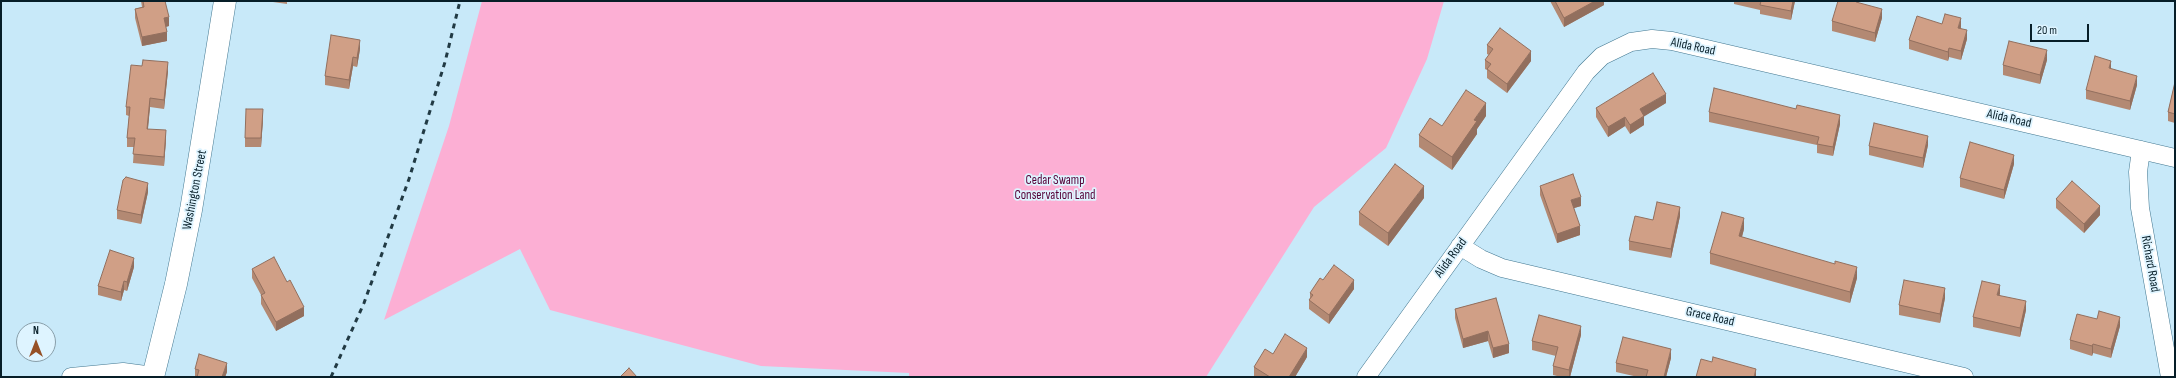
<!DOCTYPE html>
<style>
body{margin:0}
#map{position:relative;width:2176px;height:378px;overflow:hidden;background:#c8e9f9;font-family:"Sofia Sans Condensed",sans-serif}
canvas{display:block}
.frame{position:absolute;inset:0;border:2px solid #071e28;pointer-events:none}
.north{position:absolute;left:16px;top:322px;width:40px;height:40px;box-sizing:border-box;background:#def4ff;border:1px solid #889ea9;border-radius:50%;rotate:0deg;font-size:11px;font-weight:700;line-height:16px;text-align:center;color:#071e28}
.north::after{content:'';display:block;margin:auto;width:14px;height:18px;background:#955026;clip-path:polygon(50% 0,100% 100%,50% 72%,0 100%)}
.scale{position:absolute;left:2030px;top:24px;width:59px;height:18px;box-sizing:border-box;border:2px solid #071e28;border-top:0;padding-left:5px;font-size:12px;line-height:14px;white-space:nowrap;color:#071e28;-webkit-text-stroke:3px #def4ff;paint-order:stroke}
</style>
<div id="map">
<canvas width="2176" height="378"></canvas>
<div class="frame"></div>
<div class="north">N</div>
<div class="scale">20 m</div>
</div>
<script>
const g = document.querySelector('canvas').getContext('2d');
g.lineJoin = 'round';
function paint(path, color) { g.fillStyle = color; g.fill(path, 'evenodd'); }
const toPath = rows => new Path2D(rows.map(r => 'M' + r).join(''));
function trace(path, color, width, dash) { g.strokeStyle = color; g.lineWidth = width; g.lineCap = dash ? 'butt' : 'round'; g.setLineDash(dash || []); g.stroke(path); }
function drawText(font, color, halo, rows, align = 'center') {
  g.font = font + ' "Sofia Sans Condensed",sans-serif'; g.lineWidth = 3.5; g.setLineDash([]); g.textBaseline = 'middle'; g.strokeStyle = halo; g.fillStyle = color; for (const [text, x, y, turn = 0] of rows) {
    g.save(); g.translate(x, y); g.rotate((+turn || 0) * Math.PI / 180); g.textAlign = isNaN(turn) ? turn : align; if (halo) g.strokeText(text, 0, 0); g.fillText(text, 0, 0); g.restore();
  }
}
paint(toPath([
 [482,1,1444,1,1427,59,1386,148,1314,207,1206,377,909,377,909,373,761,366,550,310,520,249,384,320,449,126]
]), '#fcafd4');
const street = toPath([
 [2141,150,2138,172,2140,208,2170,377],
 [1460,246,1481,259,1502,268,1964,377],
 [71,377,123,372,153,376],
 [1366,377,1586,72,1602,56,1631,42,1652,39,1672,41,2175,158]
]);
const secondary = toPath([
 [153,377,176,284,191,210,225,1]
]);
trace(street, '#427790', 19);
trace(secondary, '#427790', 23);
trace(street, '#fff', 18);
trace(secondary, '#fff', 22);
trace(toPath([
 [331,377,364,303,409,179,445,62,460,1]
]), '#213a44', 3, [5, 5]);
paint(toPath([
 [141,1,165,1,169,26,166,27,167,41,142,46,135,18,135,9,142,7],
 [266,1,287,1,287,4],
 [1550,1,1604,1,1604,5,1564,27],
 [1734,1,1795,1,1791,20,1760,14,1760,10,1734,4],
 [1859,1,1858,2,1882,18,1875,42,1832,31,1832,21],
 [1942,24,1961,27,1961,28,1967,39,1961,60,1949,57,1948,61,1909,49,1909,40],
 [1487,45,1531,61,1507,93,1487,78,1487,70,1485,69,1485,60,1489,55,1487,54],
 [360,49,357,67,353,66,349,89,325,85,325,76],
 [2047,60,2040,84,2003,75,2003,65],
 [2111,69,2137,85,2130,110,2086,99,2086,90],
 [168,71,164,109,150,107,148,129,166,139,164,166,133,163,134,147,127,147,127,138,129,116,126,115,126,107],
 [2175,82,2175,123,2168,121,2168,112],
 [1666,103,1644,116,1644,125,1630,134,1625,126,1608,137,1596,117,1596,108],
 [1709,112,1840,124,1833,156,1817,153,1817,145,1709,122],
 [1486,116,1477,129,1477,134,1452,170,1419,147,1419,135,1442,126],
 [263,119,261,147,245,147,245,138],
 [1928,145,1923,168,1869,155,1869,146],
 [2014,164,2004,199,1960,187,1960,178],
 [1540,186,1581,206,1574,208,1580,235,1557,243,1540,195],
 [148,192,141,224,117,219,117,210],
 [1424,198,1388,246,1359,225,1359,212],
 [2056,199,2100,215,2084,233,2056,208],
 [1680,216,1671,258,1629,250,1629,241],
 [1744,229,1742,237,1857,278,1850,303,1710,264,1710,253],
 [134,267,127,291,124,290,121,301,98,295,98,286],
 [252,269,287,282,304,316,276,331,261,304,261,295,252,278],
 [1354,289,1329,324,1309,309,1309,300,1310,298,1310,293],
 [1999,295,2026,310,2020,337,1973,327,1973,317],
 [1496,298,1509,353,1493,358,1488,341,1463,348,1455,318,1455,309],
 [1945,298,1940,323,1899,315,1899,305],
 [2120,326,2111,358,2093,353,2092,356,2070,349,2070,340],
 [1581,335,1570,377,1561,377,1553,375,1553,366,1556,356,1532,350,1532,341],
 [1307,357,1295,377,1256,377,1254,376,1254,367],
 [1671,358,1666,377,1638,377,1616,372,1616,363],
 [195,369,227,372,225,377,195,377]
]), '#b38973');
paint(toPath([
 [1595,1,1604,1,1604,5,1564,27,1564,18],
 [1793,1,1795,1,1791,20,1791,11],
 [1882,9,1882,18,1875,42,1875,33],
 [169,17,169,26,164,27,164,18],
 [1961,18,1961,27,1958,37,1958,28],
 [1967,30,1967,39,1961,60,1961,51],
 [167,32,167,41,142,46,142,37],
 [360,40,360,49,357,67,357,58],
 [1949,48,1949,57,1948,61,1948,52],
 [2047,50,2047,60,2040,84,2040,75],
 [1531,51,1531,61,1507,93,1507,84],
 [353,57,353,66,349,89,349,80],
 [2111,61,2111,70,2109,68],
 [168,62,168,71,164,109,164,100],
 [2137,76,2137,85,2130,110,2130,101],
 [1666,94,1666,103,1640,119,1640,109],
 [150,98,150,107,147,137,147,129],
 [1486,103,1486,116,1477,129,1477,134,1452,170,1452,157,1474,120],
 [263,109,263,119,261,147,261,138],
 [1840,115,1840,124,1833,156,1833,147],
 [1644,116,1644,125,1630,134,1630,125],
 [1625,117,1625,126,1608,137,1608,127],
 [166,130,166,139,164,166,164,157],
 [1928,136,1928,145,1923,168,1923,158],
 [2014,155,2014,164,2004,199,2004,190],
 [148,183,148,192,141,224,141,215],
 [1424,186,1424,198,1388,246,1388,233],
 [1581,197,1581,206,1571,209,1571,200],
 [2100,206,2100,215,2084,233,2084,224],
 [1680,207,1680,216,1671,258,1671,249],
 [1744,218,1744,229,1739,247,1739,236],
 [1580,226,1580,235,1557,243,1557,234],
 [134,258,134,267,127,291,127,282],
 [1857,267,1857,278,1850,303,1850,292],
 [1354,280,1354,289,1329,324,1329,315],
 [124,281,124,290,121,301,121,292],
 [2000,285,2000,294,1997,304,1997,295],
 [1945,288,1945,298,1940,323,1940,314],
 [2026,301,2026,310,2020,337,2020,328],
 [304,307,304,316,276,331,276,322],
 [2120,317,2120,326,2111,358,2111,349],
 [1581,326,1581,335,1570,377,1569,377,1569,370],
 [1488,331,1488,341,1463,348,1463,339],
 [1509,344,1509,353,1493,358,1493,348],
 [2093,344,2093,353,2092,356,2092,346],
 [1307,348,1307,357,1295,377,1289,377],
 [1671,349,1671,358,1666,377,1664,377],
 [227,363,227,372,225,377,222,377],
 [1756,369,1756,377,1754,377]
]), '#926f5e');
const building = toPath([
 [143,1,165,1,169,17,164,18,167,32,142,37,135,9,144,7,143,1],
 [1555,1,1595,1,1564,18,1555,1],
 [1761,1,1793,1,1791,11,1760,5,1761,1],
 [1838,1,1856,1,1856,2,1882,9,1875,33,1832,21,1838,1],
 [1945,14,1961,18,1958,28,1967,30,1961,51,1949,48,1948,52,1909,40,1917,16,1942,24,1945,14],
 [1500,28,1531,51,1507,84,1487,69,1491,64,1485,60,1493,49,1487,45,1500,28],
 [331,35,360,40,357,58,353,57,349,80,325,76,331,35],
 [2009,41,2047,50,2040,75,2003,65,2009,41],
 [2095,56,2111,61,2109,68,2137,76,2130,101,2086,90,2095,56],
 [143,60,168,62,164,100,150,98,147,129,166,130,164,157,133,154,135,138,127,138,130,107,126,107,131,65,142,66,143,60],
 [1653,73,1666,94,1640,109,1644,116,1630,125,1625,117,1608,127,1596,108,1653,73],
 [2175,82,2175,114,2168,112,2175,82],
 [1714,88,1796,109,1797,105,1840,115,1833,147,1817,144,1819,137,1709,112,1714,88],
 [1466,90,1486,103,1474,120,1477,121,1452,157,1419,135,1430,118,1442,126,1466,90],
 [246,109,263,109,261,138,245,138,246,109],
 [1874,123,1928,136,1923,158,1869,146,1874,123],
 [1970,142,2014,155,2004,190,1960,178,1970,142],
 [1395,164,1424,186,1388,233,1359,212,1395,164],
 [1573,174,1581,197,1571,200,1580,226,1557,234,1540,186,1573,174],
 [126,177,148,183,141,215,117,210,123,180,126,177],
 [2072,181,2100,206,2084,224,2056,199,2072,181],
 [1657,202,1680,207,1671,249,1629,241,1635,216,1653,220,1657,202],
 [1722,212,1744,218,1739,236,1835,264,1835,261,1857,267,1850,292,1710,253,1722,212],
 [110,250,134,258,127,282,124,281,121,292,98,286,110,250],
 [274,257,287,282,290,280,304,307,276,322,261,295,265,293,252,269,274,257],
 [1334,265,1354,280,1329,315,1309,300,1313,295,1310,293,1320,278,1323,280,1334,265],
 [1904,280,1945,288,1940,314,1899,305,1904,280],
 [1982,281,2000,285,1997,295,2026,301,2020,328,1973,317,1982,281],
 [1496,298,1509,344,1493,348,1488,331,1463,339,1455,309,1496,298],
 [2099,311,2120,317,2111,349,2093,344,2092,346,2070,340,2077,314,2097,319,2099,311],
 [1539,315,1581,326,1569,370,1553,366,1558,347,1532,341,1539,315],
 [1285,334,1307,348,1289,377,1270,377,1254,367,1265,349,1273,354,1285,334],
 [1623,337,1671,349,1664,377,1646,377,1648,370,1616,363,1623,337],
 [199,354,227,363,222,377,197,377,199,370,195,369,199,354],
 [1713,357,1756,369,1754,377,1696,377,1701,359,1712,362,1713,357],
 [629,368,637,377,620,377,629,368]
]);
paint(building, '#d09f86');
trace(building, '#926f5e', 1);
drawText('13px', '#071e28', '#def4ff', [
 ["Alida Road",1693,47,12],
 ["Alida Road",2009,119,13],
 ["Washington Street",195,190,-79],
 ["Alida Road",1451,258,-54],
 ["Richard Road",2150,264,80],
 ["Grace Road",1710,317,13]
]);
drawText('13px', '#560037', '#def4ff', [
 ["Cedar Swamp",1055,181],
 ["Conservation Land",1055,196]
]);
</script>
